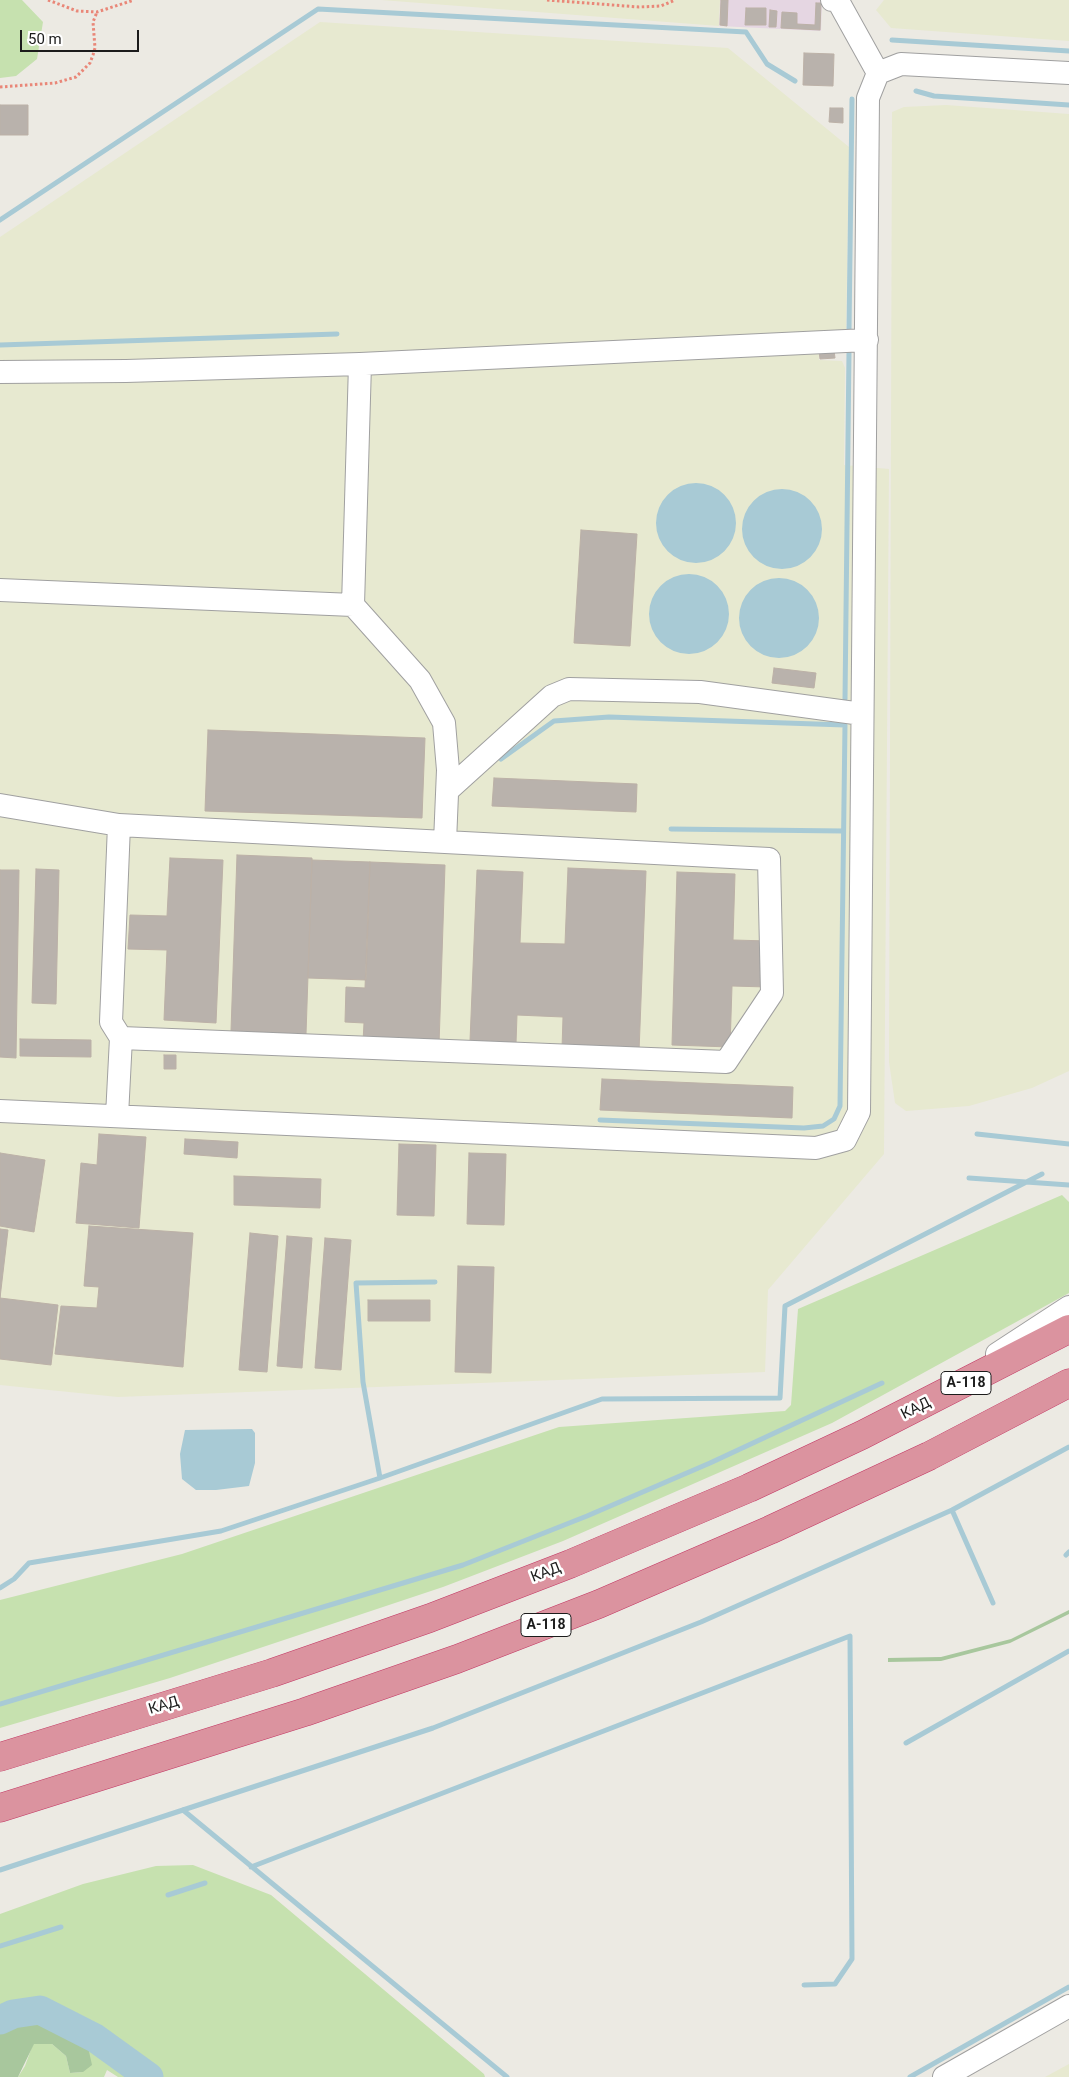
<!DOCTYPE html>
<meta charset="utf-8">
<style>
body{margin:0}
#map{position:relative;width:1069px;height:2077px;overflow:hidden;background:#eceae3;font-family:Roboto,sans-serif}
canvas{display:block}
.scale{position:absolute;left:20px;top:30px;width:119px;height:22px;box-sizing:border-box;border:2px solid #1c1c1c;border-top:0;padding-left:6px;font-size:15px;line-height:18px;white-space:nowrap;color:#1c1c1c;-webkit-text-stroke:4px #fff;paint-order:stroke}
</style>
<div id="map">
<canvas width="1069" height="2077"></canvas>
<div class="scale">50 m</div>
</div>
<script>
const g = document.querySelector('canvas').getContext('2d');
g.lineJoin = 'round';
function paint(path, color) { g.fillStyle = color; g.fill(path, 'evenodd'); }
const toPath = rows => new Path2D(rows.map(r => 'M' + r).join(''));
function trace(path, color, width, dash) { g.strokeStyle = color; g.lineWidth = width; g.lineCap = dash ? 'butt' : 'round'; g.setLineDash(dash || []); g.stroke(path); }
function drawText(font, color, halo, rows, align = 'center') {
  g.font = font + ' Roboto,sans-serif'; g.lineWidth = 5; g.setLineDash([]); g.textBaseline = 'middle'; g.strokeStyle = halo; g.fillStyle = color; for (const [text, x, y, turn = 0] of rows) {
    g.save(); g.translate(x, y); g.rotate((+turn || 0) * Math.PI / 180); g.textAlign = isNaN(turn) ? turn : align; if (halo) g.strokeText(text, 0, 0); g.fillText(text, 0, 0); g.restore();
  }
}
paint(toPath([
 [720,0,822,0,821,31,719,26]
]), '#e5d6e2');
paint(toPath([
 [381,0,720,0,719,26],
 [884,0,1069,0,1069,41,891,28,876,10],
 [320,22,728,48,849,147,846,333,818,334,819,360,842,361,845,368,844,465,889,469,884,1154,768,1290,765,1372,118,1397,0,1385,0,237],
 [946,105,1069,114,1069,1071,1032,1088,969,1106,906,1111,895,1103,889,1062,892,112,904,107],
 [1069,2064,1069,2077,1045,2077]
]), '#e7e9d0');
paint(toPath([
 [0,0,22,0,43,22,37,59,16,76,0,78],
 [1062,1195,1069,1202,1069,1293,832,1423,563,1541,443,1587,170,1678,0,1728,0,1600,182,1554,559,1427,785,1411,791,1405,798,1309],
 [193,1865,271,1895,484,2074,485,2077,118,2077,107,2070,104,2077,18,2077,25,2066,33,2044,52,2044,66,2056,70,2073,83,2072,32,2017,16,2018,0,2009,0,1914,83,1884,156,1866]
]), '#c6e1af');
paint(toPath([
 [1069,1610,1069,1614,1010,1643,941,1661,888,1662,888,1658,941,1657,1011,1639],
 [0,2009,16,2018,32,2017,69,2034,88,2047,92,2065,83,2072,70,2073,66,2056,52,2044,34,2044,18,2077,0,2077]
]), '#a8c79d');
paint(toPath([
 '656 523a40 40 0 1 1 80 0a40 40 0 1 1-80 0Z',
 '742 529a40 40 0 1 1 80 0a40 40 0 1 1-80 0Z',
 '649 614a40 40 0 1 1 80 0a40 40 0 1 1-80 0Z',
 '739 618a40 40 0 1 1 80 0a40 40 0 1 1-80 0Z',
 [252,1429,255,1433,255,1463,249,1486,216,1490,196,1490,182,1479,180,1454,185,1430]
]), '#a8cad5');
trace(toPath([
 [892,40,1069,51],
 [916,91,934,96,1069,105],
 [0,220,318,9,746,32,767,64,795,81],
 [849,330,852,99],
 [0,345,337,334],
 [845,699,849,352],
 [501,759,554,721,609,717,845,725,840,1106,834,1119,823,1126,804,1128,600,1120],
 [671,829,843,831],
 [977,1134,1069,1144],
 [969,1178,1069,1185],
 [380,1478,363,1382,356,1283,435,1282],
 [952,1510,993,1603],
 [1066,1555,1069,1552],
 [0,1588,14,1579,29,1563,221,1531,380,1478,602,1399,780,1398,785,1306,1042,1174],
 [0,1704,463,1565,587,1516,710,1463,882,1383],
 [906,1743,1069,1651],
 [183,1810,507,2077],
 [251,1867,850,1636,852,1959,835,1984,804,1985],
 [0,1870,433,1728,701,1622,952,1510,1069,1447],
 [168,1895,205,1883],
 [0,1946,61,1927],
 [910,2077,1069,1987]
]), '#a8cad5', 5);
trace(toPath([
 [0,2020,13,2014,40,2010,95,2038,149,2077]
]), '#a8cad5', 29);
const building = toPath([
 [721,0,728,0,727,26,720,25,721,0],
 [816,3,821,3,820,30,781,28,782,12,797,13,797,24,815,25,816,3],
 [746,8,766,8,766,25,745,25,746,8],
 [770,10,777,11,776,27,769,27,770,10],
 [804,53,834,54,833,86,803,85,804,53],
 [0,105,28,105,28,135,0,135,0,105],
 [830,108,843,108,843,123,829,122,830,108],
 [834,350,835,358,820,359,819,351,834,350],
 [581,530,637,534,630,646,574,643,581,530],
 [774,668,816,673,814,688,772,683,774,668],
 [208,730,425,738,422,818,205,811,208,730],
 [494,778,637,784,636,812,492,806,494,778],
 [237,855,312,858,306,1034,231,1031,237,855],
 [170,858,223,860,216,1023,164,1020,167,950,128,949,130,915,167,916,170,858],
 [312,860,370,862,366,980,308,978,312,860],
 [370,862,445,865,439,1045,363,1042,364,1023,345,1022,346,987,365,988,370,862],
 [568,868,646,871,639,1052,562,1049,563,1017,517,1015,516,1043,470,1041,477,870,523,872,520,943,565,944,568,868],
 [36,869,59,870,56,1004,32,1003,36,869],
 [0,870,19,870,16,1058,0,1057,0,870],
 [677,872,735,874,733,940,768,941,767,987,732,986,730,1047,672,1045,677,872],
 [20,1039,91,1040,91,1057,20,1056,20,1039],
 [164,1055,176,1055,176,1069,164,1069,164,1055],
 [602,1079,793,1087,792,1118,600,1110,602,1079],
 [99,1134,146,1137,139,1228,76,1223,81,1163,97,1165,99,1134],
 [185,1139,238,1142,237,1158,184,1154,185,1139],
 [399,1144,436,1145,434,1216,397,1215,399,1144],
 [0,1153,45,1160,34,1232,0,1226,0,1153],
 [469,1153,506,1154,504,1225,467,1224,469,1153],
 [234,1176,321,1179,320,1208,234,1205,234,1176],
 [89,1226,193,1233,183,1367,55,1354,61,1306,97,1308,99,1287,84,1286,89,1226],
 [0,1229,8,1230,0,1298,58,1305,51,1365,0,1359,0,1229],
 [250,1233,278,1236,267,1372,239,1370,250,1233],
 [287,1236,312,1238,302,1368,277,1366,287,1236],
 [325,1238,351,1240,341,1370,315,1368,325,1238],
 [458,1266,494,1267,491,1373,455,1372,458,1266],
 [368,1300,430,1300,430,1321,368,1321,368,1300]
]);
paint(building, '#b9b2ac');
trace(building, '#bcb1a7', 1);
const minor = toPath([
 [832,0,838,1,878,73],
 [0,372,126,371,360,364,867,340],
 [0,590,353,605,420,680,444,723,448,770,445,842,119,825,111,1022,121,1038,117,1116],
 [353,605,360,364],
 [448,790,552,696,569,689,700,692,862,714],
 [0,805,119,825],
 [121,1038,726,1062,772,993,769,859,445,842],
 [0,1111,816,1148,845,1140,859,1112,868,98,878,73,901,64,1069,73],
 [997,1354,1069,1307],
 [944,2077,1069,2006]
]);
const highway = toPath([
 [0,1757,272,1673,430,1618,570,1564,749,1488,862,1435,1069,1329],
 [0,1808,305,1712,457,1659,599,1604,770,1530,929,1456,1069,1383]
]);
trace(minor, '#a0a0a0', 24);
trace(highway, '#c23864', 29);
trace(toPath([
 [48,0,77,11,97,12,134,0],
 [547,0,639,7,661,6,675,0],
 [0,87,55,83,76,77,90,63,93,55,95,48,93,22,97,12]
]), '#e98778', 3, [2.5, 2.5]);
trace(minor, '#fff', 22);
trace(highway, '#db939f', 28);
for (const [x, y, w] of [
 [966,1383,50],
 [546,1625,50]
]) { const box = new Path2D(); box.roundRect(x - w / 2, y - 11.5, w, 23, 4); g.fillStyle = '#fff'; g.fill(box); trace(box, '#1c1c1c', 1); }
drawText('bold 14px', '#1c1c1c', null, [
 ["А-118",966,1383],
 ["А-118",546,1625]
]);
drawText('15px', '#1c1c1c', '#fff', [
 ["КАД",916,1409,-27],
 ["КАД",546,1573,-21],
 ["КАД",164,1706,-17]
]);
</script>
